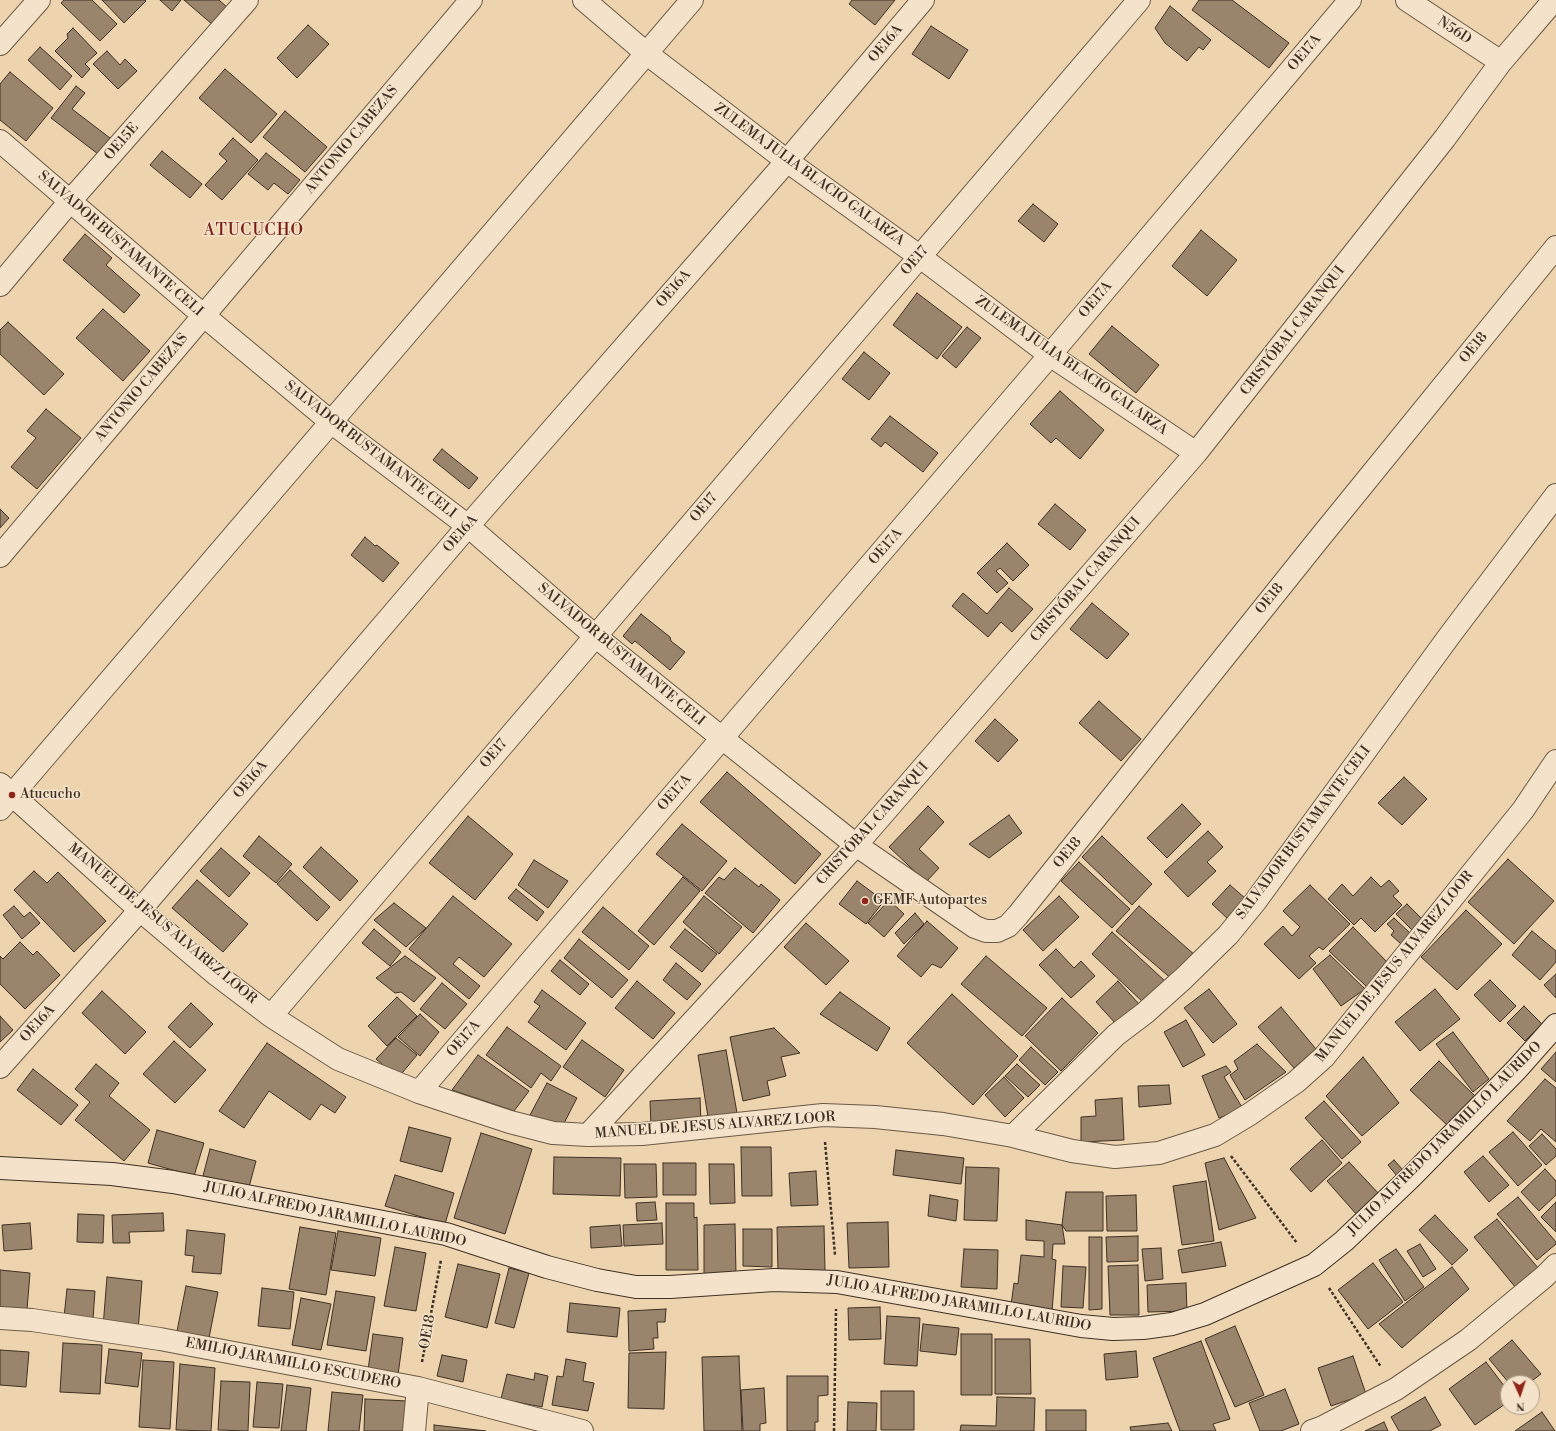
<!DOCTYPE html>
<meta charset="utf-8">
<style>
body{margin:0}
#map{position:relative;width:1556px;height:1431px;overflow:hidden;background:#eed4ae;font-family:"Libre Bodoni",serif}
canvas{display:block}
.north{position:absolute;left:1500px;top:1375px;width:40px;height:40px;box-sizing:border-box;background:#f4e3ca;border:1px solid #ab9b88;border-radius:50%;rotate:177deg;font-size:11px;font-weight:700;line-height:16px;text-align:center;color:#3e3024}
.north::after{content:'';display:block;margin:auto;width:14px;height:18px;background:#8f2418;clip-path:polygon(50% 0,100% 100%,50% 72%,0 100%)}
</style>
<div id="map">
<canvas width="1556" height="1431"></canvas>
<div class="north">N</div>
</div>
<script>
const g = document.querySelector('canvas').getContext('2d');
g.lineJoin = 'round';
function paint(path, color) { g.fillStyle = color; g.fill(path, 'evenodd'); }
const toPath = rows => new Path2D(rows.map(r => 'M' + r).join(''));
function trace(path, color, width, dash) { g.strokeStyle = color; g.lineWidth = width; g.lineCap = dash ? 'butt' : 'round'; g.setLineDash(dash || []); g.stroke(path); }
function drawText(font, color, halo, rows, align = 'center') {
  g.font = font + ' "Libre Bodoni",serif'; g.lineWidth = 3; g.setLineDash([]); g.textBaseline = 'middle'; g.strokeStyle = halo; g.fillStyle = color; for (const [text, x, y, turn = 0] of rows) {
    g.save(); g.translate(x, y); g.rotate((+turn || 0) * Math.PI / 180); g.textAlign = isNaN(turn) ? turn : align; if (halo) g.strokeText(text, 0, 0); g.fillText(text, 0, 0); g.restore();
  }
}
const building = toPath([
 [64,0,92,0,117,24,100,41,61,3,64,0],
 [102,0,145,0,146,1,124,23,102,0],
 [160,0,181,0,172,11,160,0],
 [184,0,219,0,228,8,213,25,184,0],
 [852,0,895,0,875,25,849,4,852,0],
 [1199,0,1232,0,1289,43,1269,68,1192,10,1199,0],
 [1170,6,1211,40,1203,50,1199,47,1187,61,1165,43,1155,28,1170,6],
 [308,25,329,44,297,78,277,58,308,25],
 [931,26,968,50,949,79,912,54,931,26],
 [73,28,97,53,85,64,90,69,82,78,55,51,68,38,67,34,73,28],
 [40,47,72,76,60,90,28,60,40,47],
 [107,51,120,65,125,59,137,71,118,89,93,64,107,51],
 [225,69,277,114,251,143,199,98,225,69],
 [10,72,53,108,26,141,0,120,0,84,10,72],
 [76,86,85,93,72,109,110,138,98,154,51,118,76,86],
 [285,111,327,147,305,172,263,137,285,111],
 [233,138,258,160,222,200,205,185,227,161,219,154,233,138],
 [162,151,202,184,190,198,150,165,162,151],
 [266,153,300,180,288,194,274,183,268,190,248,174,266,153],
 [1033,204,1058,224,1044,242,1018,221,1033,204],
 [1201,230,1237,260,1207,296,1172,266,1201,230],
 [85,234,112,258,106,265,140,295,124,313,63,260,85,234],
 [917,293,962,327,937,359,893,325,917,293],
 [103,309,150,351,123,381,76,338,103,309],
 [8,322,64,374,44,395,0,354,0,330,8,322],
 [1112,326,1159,365,1136,393,1089,354,1112,326],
 [967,327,981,338,956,368,942,356,967,327],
 [864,352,890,373,869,400,842,379,864,352],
 [1060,391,1104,430,1080,459,1056,438,1051,443,1030,424,1060,391],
 [46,409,81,438,37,489,11,467,36,438,27,431,46,409],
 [890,416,938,453,923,472,885,442,881,447,871,439,890,416],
 [442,449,478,478,469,489,433,460,442,449],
 [1055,504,1086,530,1070,550,1038,524,1055,504],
 [0,509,9,518,0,528,0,509],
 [365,537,375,546,377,545,399,563,383,582,351,555,365,537],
 [1007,543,1029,565,1013,581,1000,568,996,571,1008,583,997,593,977,573,1007,543],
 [1009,588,1033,609,1012,632,1001,622,988,637,952,606,963,593,987,614,1009,588],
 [1092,603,1129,634,1107,659,1070,629,1092,603],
 [641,614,670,637,671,641,685,652,670,670,635,641,632,644,623,636,641,614],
 [1099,701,1141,739,1121,761,1079,723,1099,701],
 [995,719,1018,740,998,762,975,741,995,719],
 [727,772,821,854,795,884,700,802,727,772],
 [1404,777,1427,799,1402,825,1378,803,1404,777],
 [1182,804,1201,824,1167,858,1147,838,1182,804],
 [928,806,944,822,919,849,939,868,926,882,889,847,928,806],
 [1009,815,1022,833,989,858,969,844,1009,815],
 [468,816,513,854,475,900,429,863,468,816],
 [682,824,727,861,702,891,656,854,682,824],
 [1208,831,1223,847,1207,862,1216,871,1188,897,1164,872,1208,831],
 [259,836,292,864,276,883,243,856,259,836],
 [1102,836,1152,884,1132,905,1082,857,1102,836],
 [321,847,358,881,340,901,303,867,321,847],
 [221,848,250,873,229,897,200,871,221,848],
 [1508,859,1554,901,1514,944,1468,902,1508,859],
 [534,860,568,881,548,908,518,885,534,860],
 [1079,862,1130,909,1112,928,1061,881,1079,862],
 [735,868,759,887,761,884,780,900,753,933,705,893,719,877,724,880,735,868],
 [290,870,330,907,317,921,277,884,290,870],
 [34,871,47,883,58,872,106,921,74,952,14,890,34,871],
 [683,877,700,891,654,945,638,931,683,877],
 [1371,877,1381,887,1389,880,1399,891,1393,896,1402,905,1375,932,1361,918,1354,925,1328,899,1342,884,1353,896,1371,877],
 [197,880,248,924,223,952,172,908,197,880],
 [857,881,884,901,866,924,839,904,857,881],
 [1230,885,1246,899,1228,919,1212,904,1230,885],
 [1310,885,1350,924,1323,950,1319,947,1309,956,1316,963,1299,979,1264,944,1283,926,1292,936,1300,927,1283,911,1310,885],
 [516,889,544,912,537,921,508,898,516,889],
 [453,896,512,944,484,977,459,957,453,964,480,986,469,999,409,949,453,896],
 [704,896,742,927,719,954,683,922,704,896],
 [1059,896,1079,917,1043,951,1023,930,1059,896],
 [889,900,904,914,884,937,868,923,889,900],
 [394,903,426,928,406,947,374,920,394,903],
 [1407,904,1424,921,1413,931,1396,914,1407,904],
 [14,906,24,917,30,912,40,923,22,939,3,915,14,906],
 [1139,906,1196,956,1174,981,1116,931,1139,906],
 [603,907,649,946,629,970,582,932,603,907],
 [1466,910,1502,944,1457,990,1421,957,1466,910],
 [915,913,924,924,904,944,895,933,915,913],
 [1394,918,1411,934,1401,944,1391,935,1394,931,1387,924,1394,918],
 [927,921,958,948,941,968,932,964,921,977,897,956,927,921],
 [806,923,849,961,826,985,784,947,806,923],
 [1353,927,1389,964,1367,987,1329,951,1353,927],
 [374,929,401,952,390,966,362,943,374,929],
 [685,929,717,954,702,972,670,947,685,929],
 [1532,931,1556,951,1556,962,1540,980,1512,955,1532,931],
 [1112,932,1166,982,1145,1004,1092,954,1112,932],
 [579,939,628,980,612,998,564,958,579,939],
 [20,942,33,955,37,951,60,975,25,1009,0,984,0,956,3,959,20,942],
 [1056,949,1074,968,1081,961,1095,976,1071,998,1039,965,1056,949],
 [1330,955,1365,989,1341,1006,1313,969,1330,955],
 [405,956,436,978,414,1002,401,992,395,993,376,978,405,956],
 [986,956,1047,1008,1022,1036,961,984,986,956],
 [560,960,589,984,580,995,551,971,560,960],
 [676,963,701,984,687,1000,663,980,676,963],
 [1556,974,1556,998,1544,985,1556,974],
 [1490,980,1516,1006,1500,1022,1474,995,1490,980],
 [637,981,675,1013,653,1039,615,1008,637,981],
 [1118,981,1139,1004,1116,1024,1096,1002,1118,981],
 [442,983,467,1004,445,1029,420,1009,442,983],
 [1209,989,1237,1024,1213,1043,1184,1008,1209,989],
 [1435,989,1460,1019,1420,1051,1395,1022,1435,989],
 [542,990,586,1023,566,1050,528,1022,540,1006,534,1002,542,990],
 [102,991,146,1032,125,1054,82,1013,102,991],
 [840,992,890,1028,877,1051,820,1014,840,992],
 [952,994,1018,1056,973,1105,907,1043,952,994],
 [397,997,417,1016,387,1046,368,1026,397,997],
 [1062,998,1098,1033,1061,1071,1025,1036,1062,998],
 [191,1003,213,1024,190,1048,168,1027,191,1003],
 [1524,1006,1542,1024,1525,1041,1507,1023,1524,1006],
 [1281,1007,1316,1049,1294,1068,1258,1027,1281,1007],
 [420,1014,439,1032,420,1056,398,1037,420,1014],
 [0,1016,13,1030,0,1042,0,1016],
 [1186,1020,1205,1055,1183,1067,1164,1032,1186,1020],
 [507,1027,561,1066,551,1081,541,1073,531,1088,486,1055,507,1027],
 [774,1028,800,1053,781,1057,786,1076,767,1081,770,1095,743,1101,730,1037,774,1028],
 [1453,1032,1489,1079,1473,1092,1436,1044,1453,1032],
 [396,1038,417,1055,398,1078,376,1059,396,1038],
 [582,1040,624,1070,605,1097,563,1067,582,1040],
 [174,1041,206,1070,175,1103,143,1074,174,1041],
 [267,1043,346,1097,335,1113,321,1104,310,1120,269,1091,244,1128,219,1111,267,1043],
 [1257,1044,1286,1072,1245,1100,1230,1075,1238,1069,1234,1061,1257,1044],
 [1031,1047,1058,1072,1045,1085,1019,1060,1031,1047],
 [726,1050,737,1113,708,1117,698,1055,726,1050],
 [1556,1052,1556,1082,1541,1069,1556,1052],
 [478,1055,529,1091,514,1111,452,1090,478,1055],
 [1363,1057,1399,1103,1362,1136,1326,1096,1363,1057],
 [1439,1061,1475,1096,1447,1125,1410,1090,1439,1061],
 [96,1064,119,1083,109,1096,150,1130,124,1161,75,1120,90,1102,75,1089,96,1064],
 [1017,1064,1040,1085,1028,1097,1005,1076,1017,1064],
 [1226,1066,1231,1072,1224,1077,1243,1109,1219,1118,1202,1076,1226,1066],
 [33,1069,78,1105,61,1125,17,1090,33,1069],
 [1004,1077,1024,1098,1005,1117,985,1095,1004,1077],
 [1545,1079,1556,1088,1556,1142,1541,1129,1530,1141,1507,1121,1545,1079],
 [547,1083,577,1098,560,1131,530,1115,547,1083],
 [1169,1085,1171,1104,1139,1107,1138,1086,1169,1085],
 [700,1098,701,1123,651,1126,650,1101,700,1098],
 [1122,1098,1124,1140,1081,1142,1081,1117,1096,1116,1095,1100,1122,1098],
 [1324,1101,1361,1142,1342,1159,1305,1118,1324,1101],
 [409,1127,451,1138,442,1172,400,1161,409,1127],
 [157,1130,204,1143,194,1176,148,1163,157,1130],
 [1513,1132,1542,1165,1518,1186,1489,1152,1513,1132],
 [481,1133,532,1149,505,1234,454,1218,481,1133],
 [1542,1134,1556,1149,1556,1156,1546,1165,1529,1146,1542,1134],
 [1322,1140,1342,1163,1311,1192,1290,1169,1322,1140],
 [741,1147,771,1147,772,1196,742,1196,741,1147],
 [210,1149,256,1161,249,1187,203,1176,210,1149],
 [896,1150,964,1158,961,1184,893,1175,896,1150],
 [1483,1156,1509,1185,1489,1202,1464,1172,1483,1156],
 [554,1157,621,1158,620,1196,553,1194,554,1157],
 [1224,1158,1256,1218,1219,1230,1205,1163,1224,1158],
 [1394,1160,1403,1170,1397,1176,1388,1165,1394,1160],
 [1349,1162,1380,1195,1357,1215,1327,1181,1349,1162],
 [663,1163,696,1163,696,1195,663,1195,663,1163],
 [624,1164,656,1164,657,1197,625,1198,624,1164],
 [709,1164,734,1164,735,1203,710,1204,709,1164],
 [966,1167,999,1168,997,1221,964,1220,966,1167],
 [1545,1169,1556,1181,1556,1195,1539,1211,1521,1192,1545,1169],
 [816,1171,818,1205,791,1206,789,1173,816,1171],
 [395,1175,454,1193,445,1224,385,1206,395,1175],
 [1206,1181,1214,1241,1182,1245,1173,1186,1206,1181],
 [1066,1192,1103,1192,1103,1231,1066,1231,1062,1225,1066,1192],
 [930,1195,958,1200,956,1221,928,1216,930,1195],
 [1136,1195,1137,1231,1107,1231,1106,1196,1136,1195],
 [1518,1197,1556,1242,1556,1244,1537,1260,1497,1214,1518,1197],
 [655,1202,657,1220,637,1221,636,1203,655,1202],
 [1556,1202,1556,1232,1541,1217,1556,1202],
 [666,1203,694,1203,694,1218,697,1217,698,1270,666,1270,666,1203],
 [163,1213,164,1231,129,1232,130,1243,113,1243,112,1215,163,1213],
 [78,1214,104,1215,103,1243,77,1242,78,1214],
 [1435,1215,1468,1250,1452,1265,1419,1230,1435,1215],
 [1497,1219,1539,1269,1516,1288,1474,1237,1497,1219],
 [1026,1220,1062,1225,1065,1244,1053,1244,1052,1259,1056,1260,1052,1312,1011,1305,1014,1283,1018,1284,1021,1255,1044,1257,1044,1241,1026,1240,1026,1220],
 [888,1222,889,1267,849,1268,847,1223,888,1222],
 [30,1223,32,1249,4,1251,2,1225,30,1223],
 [662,1223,663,1244,624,1246,623,1225,662,1223],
 [735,1224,736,1275,704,1275,704,1225,735,1224],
 [620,1225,622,1246,591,1248,590,1227,620,1225],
 [824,1226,825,1271,778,1272,777,1227,824,1226],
 [300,1227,336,1233,326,1295,289,1289,300,1227],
 [743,1229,772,1229,772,1267,743,1266,743,1229],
 [187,1230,225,1234,221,1274,192,1272,194,1256,185,1255,187,1230],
 [338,1231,381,1238,375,1276,331,1270,338,1231],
 [1138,1236,1138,1261,1107,1262,1106,1237,1138,1236],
 [1089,1237,1102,1237,1102,1309,1089,1310,1089,1237],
 [1221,1242,1226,1266,1182,1273,1178,1250,1221,1242],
 [1420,1244,1436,1269,1423,1277,1407,1251,1420,1244],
 [395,1247,426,1253,416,1311,384,1306,395,1247],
 [1161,1248,1163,1279,1145,1281,1142,1249,1161,1248],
 [964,1249,998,1250,997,1289,961,1287,964,1249],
 [1396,1249,1424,1287,1405,1301,1379,1260,1396,1249],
 [1373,1263,1403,1302,1368,1329,1338,1290,1373,1263],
 [458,1264,500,1274,487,1328,445,1317,458,1264],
 [1138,1265,1139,1315,1110,1315,1108,1266,1138,1265],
 [1063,1266,1086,1267,1083,1308,1061,1307,1063,1266],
 [1452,1267,1469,1289,1402,1348,1379,1324,1452,1267],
 [509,1268,529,1273,514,1328,495,1323,509,1268],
 [0,1270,30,1273,27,1310,0,1308,0,1270],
 [107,1277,142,1281,138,1331,103,1327,107,1277],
 [1186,1283,1187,1311,1148,1312,1147,1285,1186,1283],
 [186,1286,218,1292,209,1338,177,1331,186,1286],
 [262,1288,294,1292,290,1329,258,1326,262,1288],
 [67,1289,95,1291,93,1319,64,1317,67,1289],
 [336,1291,375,1297,366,1351,327,1345,336,1291],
 [301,1298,331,1304,321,1350,292,1345,301,1298],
 [570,1303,620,1308,617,1337,567,1332,570,1303],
 [880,1307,881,1339,849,1340,848,1308,880,1307],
 [666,1309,665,1322,657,1322,658,1338,653,1338,654,1349,629,1351,628,1311,666,1309],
 [887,1316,920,1318,917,1366,884,1364,887,1316],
 [923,1324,959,1328,956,1355,920,1351,923,1324],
 [1235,1326,1264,1395,1235,1407,1205,1339,1235,1326],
 [373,1334,403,1338,398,1375,368,1370,373,1334],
 [961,1334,992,1334,992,1395,961,1395,961,1334],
 [995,1339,1030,1339,1031,1394,995,1394,995,1339],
 [1512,1340,1541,1374,1529,1383,1509,1383,1489,1359,1512,1340],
 [1201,1341,1230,1419,1213,1424,1216,1431,1180,1431,1153,1358,1201,1341],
 [63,1343,102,1345,100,1394,60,1392,63,1343],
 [109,1349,142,1353,138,1387,105,1383,109,1349],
 [0,1350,29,1352,26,1387,0,1385,0,1350],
 [1136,1351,1138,1377,1106,1380,1104,1354,1136,1351],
 [666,1352,664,1409,628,1408,629,1353,666,1352],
 [442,1355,467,1360,463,1382,437,1376,442,1355],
 [739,1356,742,1431,704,1431,702,1357,739,1356],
 [1353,1356,1366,1394,1331,1406,1318,1368,1353,1356],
 [566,1359,586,1363,583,1381,594,1383,588,1411,552,1405,557,1376,563,1377,566,1359],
 [143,1360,174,1362,170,1429,139,1427,143,1360],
 [1486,1362,1508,1391,1508,1402,1475,1425,1449,1389,1486,1362],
 [180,1364,215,1368,211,1431,176,1430,180,1364],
 [535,1373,548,1376,542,1407,501,1399,507,1374,534,1380,535,1373],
 [787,1376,828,1376,828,1395,818,1396,818,1422,815,1422,815,1431,787,1431,787,1376],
 [221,1381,250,1382,248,1431,218,1430,221,1381],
 [257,1382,283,1384,279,1428,253,1427,257,1382],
 [287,1385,311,1388,306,1431,281,1431,287,1385],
 [764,1388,766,1423,760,1424,760,1431,743,1431,741,1390,764,1388],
 [1285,1389,1299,1424,1281,1431,1260,1431,1249,1403,1285,1389],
 [881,1391,914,1391,914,1430,881,1430,881,1391],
 [332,1392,363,1395,359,1431,328,1431,332,1392],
 [997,1397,1035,1398,1034,1431,960,1431,961,1425,996,1426,997,1397],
 [1425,1397,1441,1425,1430,1431,1399,1431,1391,1417,1425,1397],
 [365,1399,408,1401,407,1431,364,1431,365,1399],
 [848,1402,877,1403,876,1431,847,1431,848,1402],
 [1046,1410,1086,1410,1086,1431,1046,1431,1046,1410],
 [1542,1412,1555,1431,1515,1431,1542,1412],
 [1384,1422,1388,1431,1365,1431,1384,1422],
 [1168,1423,1172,1431,1131,1431,1130,1427,1168,1423],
 [434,1425,486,1431,434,1431,434,1425]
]);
paint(building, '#9a856c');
trace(building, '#3e3024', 1);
const street = toPath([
 [584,0,646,53,787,161,919,256,1050,355,1196,453],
 [1407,0,1501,62],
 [0,44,39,0],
 [0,141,203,315,331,422,468,526,595,636,722,738,856,845,975,927,986,931,997,931,1008,926,1018,915,1318,540,1556,247],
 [0,285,71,200,247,0],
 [0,556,471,0],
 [0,784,140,910,217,975,271,1016,338,1059,419,1092,510,1122,553,1133,588,1135,642,1134,823,1115,875,1117,943,1124,1013,1136,1072,1151,1115,1157,1159,1153,1215,1135,1250,1114,1296,1082,1324,1057,1523,810,1556,761],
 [0,809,692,0],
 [271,1016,1139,0],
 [0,1067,140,910,468,526,787,161,923,0],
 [419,1092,1050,355,1350,0],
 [588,1135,856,845,1196,453,1445,138,1501,62,1554,0],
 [1013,1136,1116,1035,1145,1013,1184,978,1228,935,1255,902,1450,635,1556,495],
 [0,1318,32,1320,160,1339,418,1388,582,1431],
 [414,1431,418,1388],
 [1312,1431,1323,1427,1396,1389,1468,1340,1544,1277,1556,1265]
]);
const secondary = toPath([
 [0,1168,112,1174,173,1182,446,1234,547,1267,597,1280,636,1287,670,1287,774,1280,837,1282,1081,1326,1113,1329,1143,1328,1172,1324,1205,1314,1314,1265,1344,1241,1411,1177,1517,1069,1556,1025]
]);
trace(street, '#6a5946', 24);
trace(secondary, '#3e3024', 24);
trace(toPath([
 [825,1142,835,1255],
 [1231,1156,1297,1243],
 [1329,1288,1381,1367],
 [422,1362,441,1260],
 [834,1431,836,1309]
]), '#3e3024', 2.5, [3, 2]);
trace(street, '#f4e3ca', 22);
trace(secondary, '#f4e3ca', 22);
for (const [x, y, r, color] of [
 [12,795,4,"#8f2418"],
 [865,901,4,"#8f2418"]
]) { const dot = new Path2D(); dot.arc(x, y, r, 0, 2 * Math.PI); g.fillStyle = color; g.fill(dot); trace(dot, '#f4e3ca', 1.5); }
drawText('14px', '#3e3024', '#f4e3ca', [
 ["N56D",1454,31,33],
 ["OE16A",886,44,-50],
 ["OE17A",1305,53,-50],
 ["ANTONIO CABEZAS",352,140,-50],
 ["OE15E",122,142,-49],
 ["ZULEMA JULIA BLACIO GALARZA",809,175,36],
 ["SALVADOR BUSTAMANTE CELI",120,244,41],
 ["OE17",915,261,-49],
 ["OE16A",674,289,-49],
 ["OE17A",1096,300,-50],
 ["CRISTÓBAL CARANQUI",1293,331,-52],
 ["OE18",1474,348,-51],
 ["ZULEMA JULIA BLACIO GALARZA",1071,366,35],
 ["ANTONIO CABEZAS",142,388,-50],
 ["SALVADOR BUSTAMANTE CELI",370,450,38],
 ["OE17",704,508,-50],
 ["OE16A",461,534,-49],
 ["OE17A",886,547,-49],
 ["CRISTÓBAL CARANQUI",1086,580,-49],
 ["OE18",1270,599,-51],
 ["SALVADOR BUSTAMANTE CELI",621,655,40],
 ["OE17",494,754,-50],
 ["OE16A",251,780,-50],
 ["OE17A",675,793,-49],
 ["CRISTÓBAL CARANQUI",873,824,-48],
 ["SALVADOR BUSTAMANTE CELI",1304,833,-53],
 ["OE18",1068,853,-51],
 ["MANUEL DE JESUS ALVAREZ LOOR",162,924,40],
 ["MANUEL DE JESUS ALVAREZ LOOR",1395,967,-51],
 ["OE16A",38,1024,-48],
 ["OE17A",464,1039,-49],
 ["MANUEL DE JESUS ALVAREZ LOOR",715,1126,-4],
 ["JULIO ALFREDO JARAMILLO LAURIDO",1445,1139,-45],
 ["JULIO ALFREDO JARAMILLO LAURIDO",335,1215,12],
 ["JULIO ALFREDO JARAMILLO LAURIDO",959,1304,10],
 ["OE18",428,1332,-80],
 ["EMILIO JARAMILLO ESCUDERO",293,1364,11]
]);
drawText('14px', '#3e3024', '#f4e3ca', [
 ["Atucucho",20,795],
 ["GEMF Autopartes",873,901]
], 'left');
g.letterSpacing = '1px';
drawText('16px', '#7a1f14', '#f4e3ca', [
 ["ATUCUCHO",254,231]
]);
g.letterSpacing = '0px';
</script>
